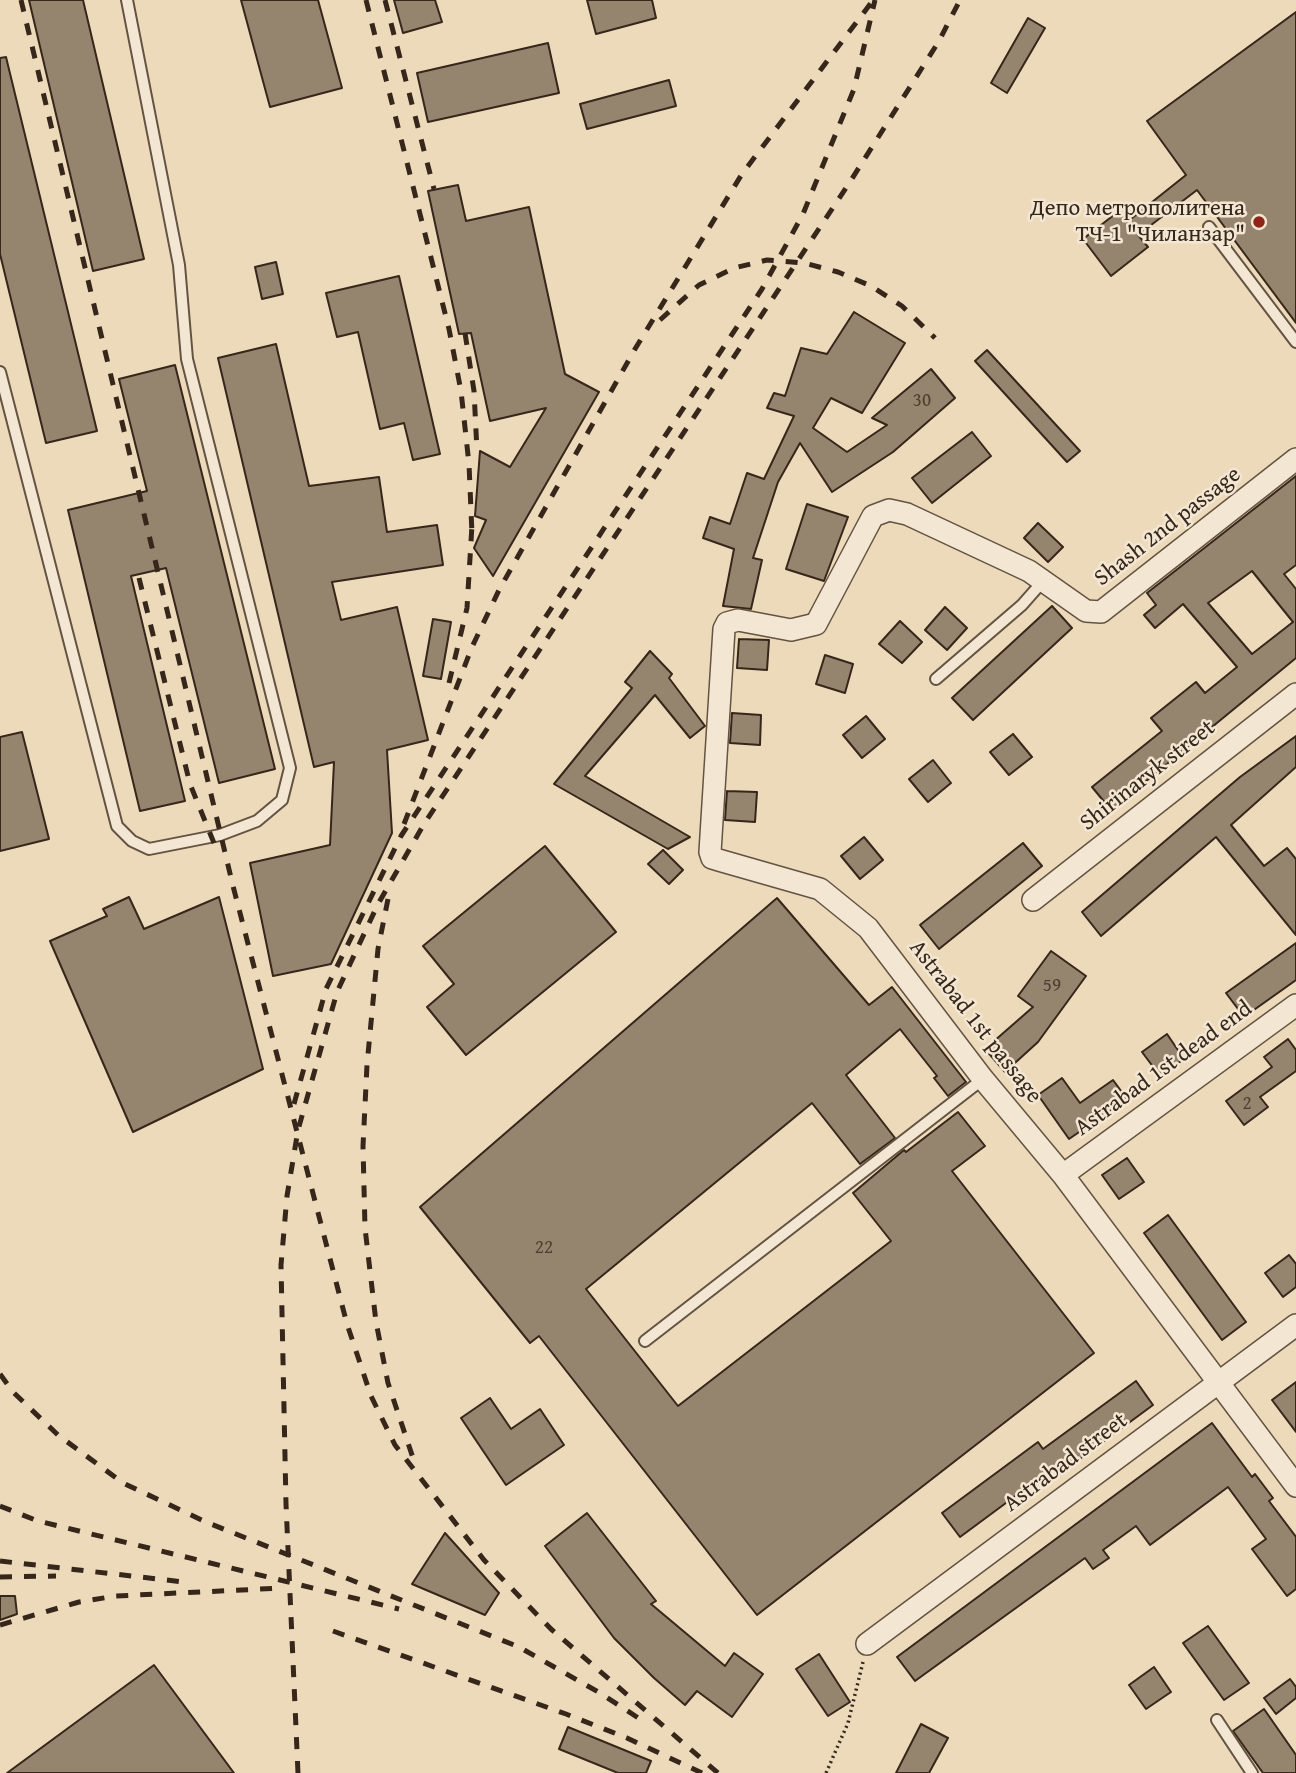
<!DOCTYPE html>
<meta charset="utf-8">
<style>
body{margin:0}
canvas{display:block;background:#ecdabb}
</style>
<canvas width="1296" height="1773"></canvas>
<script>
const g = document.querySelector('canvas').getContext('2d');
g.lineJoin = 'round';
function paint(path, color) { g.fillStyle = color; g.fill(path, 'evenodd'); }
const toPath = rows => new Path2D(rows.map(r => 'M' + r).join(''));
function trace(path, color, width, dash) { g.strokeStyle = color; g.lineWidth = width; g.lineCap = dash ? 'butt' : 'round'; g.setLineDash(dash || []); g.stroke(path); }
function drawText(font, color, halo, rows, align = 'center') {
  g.font = font + ' "Gentium Book Plus",serif'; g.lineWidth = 5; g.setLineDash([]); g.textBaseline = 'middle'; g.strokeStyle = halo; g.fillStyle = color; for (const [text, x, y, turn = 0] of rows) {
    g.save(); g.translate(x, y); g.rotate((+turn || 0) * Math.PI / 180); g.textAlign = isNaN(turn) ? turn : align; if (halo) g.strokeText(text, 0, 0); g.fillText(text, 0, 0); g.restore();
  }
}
const building = toPath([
 [29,0,83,0,144,259,93,271,29,0],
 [241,0,318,0,342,88,270,107,241,0],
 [394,0,435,0,442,22,403,33,394,0],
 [587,0,652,0,656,18,596,34,587,0],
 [1296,12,1296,323,1197,190,1138,235,1148,247,1111,276,1083,239,1119,211,1127,222,1186,175,1147,121,1296,12],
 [1028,18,1045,28,1007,93,991,83,1028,18],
 [548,43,559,93,428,122,417,73,548,43],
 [6,57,97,431,46,443,0,254,0,58,6,57],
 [669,80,676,106,587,129,580,104,669,80],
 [458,185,466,221,529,207,565,374,599,392,493,576,474,548,486,520,475,516,480,451,510,467,546,408,490,421,471,333,459,334,428,191,458,185],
 [276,262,283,294,262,299,255,267,276,262],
 [399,276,440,454,413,460,404,423,380,429,358,332,337,337,326,293,399,276],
 [854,312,905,343,862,413,831,398,813,428,847,452,887,425,872,418,931,369,955,398,893,452,832,492,800,443,778,482,753,558,762,560,751,609,723,606,734,549,703,538,710,517,730,524,747,473,764,479,794,416,767,408,774,393,785,396,801,348,827,354,854,312],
 [276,344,309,486,379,477,387,532,437,525,443,565,332,582,341,620,397,607,428,740,387,750,392,833,331,964,273,976,250,863,330,845,334,762,314,767,218,358,276,344],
 [987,350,1080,451,1067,462,975,361,987,350],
 [175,365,275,769,219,783,166,568,131,576,185,801,140,811,68,510,147,491,119,379,175,365],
 [972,432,991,456,932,503,912,478,972,432],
 [1296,476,1296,565,1284,574,1296,589,1296,658,1111,810,1092,787,1162,731,1151,718,1196,682,1205,693,1237,667,1183,604,1155,628,1144,615,1156,605,1147,593,1296,476],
 [1252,571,1293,622,1252,654,1208,603,1252,571],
 [807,504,848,517,824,581,786,569,807,504],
 [1038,523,1063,547,1048,562,1024,538,1038,523],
 [1052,606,1072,628,973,720,952,698,1052,606],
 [945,607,967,628,947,650,925,630,945,607],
 [433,619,451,622,441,679,423,676,433,619],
 [900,621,922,642,902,663,879,644,900,621],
 [739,639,769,640,767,670,737,668,739,639],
 [650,651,672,674,669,678,705,726,690,738,655,695,585,776,690,837,668,849,554,784,632,688,625,682,650,651],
 [825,655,853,664,845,693,816,684,825,655],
 [732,713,761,715,760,745,730,743,732,713],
 [866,716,885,739,862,758,843,735,866,716],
 [22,732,49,839,0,851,0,737,22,732],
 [1013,734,1032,757,1009,775,990,752,1013,734],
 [1296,736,1296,767,1231,825,1264,866,1287,848,1296,859,1296,935,1216,837,1101,936,1082,912,1240,777,1296,736],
 [933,760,951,783,928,802,909,779,933,760],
 [727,791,757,792,755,822,725,820,727,791],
 [864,837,883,860,860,879,841,856,864,837],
 [1023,843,1042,866,939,949,920,925,1023,843],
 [545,846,616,932,466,1055,427,1007,454,984,423,946,545,846],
 [663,850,683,870,669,884,648,864,663,850],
 [129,897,144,929,219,897,263,1069,133,1132,50,941,107,916,103,909,129,897],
 [777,898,869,1005,892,987,966,1082,948,1096,934,1078,937,1076,900,1029,846,1075,895,1138,860,1164,812,1103,586,1289,678,1406,891,1241,853,1193,904,1150,906,1152,958,1112,985,1146,952,1171,1094,1353,757,1615,539,1336,530,1343,420,1207,777,898],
 [1296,943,1296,980,1244,1017,1226,993,1296,943],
 [1051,951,1086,976,1038,1042,1005,1072,985,1049,1033,1007,1018,996,1051,951],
 [1167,1034,1184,1059,1160,1076,1142,1052,1167,1034],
 [1288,1039,1296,1050,1296,1071,1260,1097,1268,1107,1244,1125,1226,1101,1272,1067,1264,1057,1288,1039],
 [1062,1078,1080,1103,1113,1080,1127,1099,1069,1139,1038,1095,1062,1078],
 [1127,1158,1144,1182,1119,1199,1102,1175,1127,1158],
 [1168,1215,1246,1322,1222,1340,1144,1233,1168,1215],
 [1289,1255,1296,1264,1296,1287,1283,1297,1265,1273,1289,1255],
 [1136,1381,1153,1405,1069,1467,1064,1460,960,1537,942,1513,1038,1442,1043,1449,1136,1381],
 [1296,1382,1296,1432,1272,1400,1296,1382],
 [490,1398,511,1429,540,1409,564,1445,506,1485,461,1418,490,1398],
 [1212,1423,1252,1477,1255,1474,1273,1498,1269,1501,1296,1537,1296,1589,1287,1596,1252,1549,1266,1539,1228,1487,1150,1545,1136,1526,1103,1550,1109,1558,1093,1569,1085,1558,915,1681,897,1657,1212,1423],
 [587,1513,656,1601,651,1604,725,1666,734,1653,763,1674,732,1717,697,1691,685,1705,654,1678,614,1638,545,1546,587,1513],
 [445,1533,499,1593,485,1615,412,1584,445,1533],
 [0,1596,15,1596,17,1614,0,1620,0,1596],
 [1208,1626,1249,1683,1224,1700,1183,1643,1208,1626],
 [819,1654,850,1702,828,1716,796,1669,819,1654],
 [154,1665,234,1773,7,1773,154,1665],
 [1154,1667,1171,1692,1146,1709,1129,1685,1154,1667],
 [1290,1679,1296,1687,1296,1698,1276,1714,1264,1698,1290,1679],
 [1264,1709,1296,1755,1296,1773,1263,1773,1233,1731,1264,1709],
 [921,1724,948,1738,929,1773,896,1773,921,1724],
 [568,1727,651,1761,646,1773,618,1773,559,1749,568,1727]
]);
paint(building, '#95846e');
trace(building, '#37261a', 2);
const service = toPath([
 [1209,227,1296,342],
 [0,372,117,826,132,841,149,849,220,835,257,821,282,800,290,768,187,359,179,265,127,0],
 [936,679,1022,605,1044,580],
 [645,1341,983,1079],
 [1217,1720,1252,1773]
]);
const minor = toPath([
 [1296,459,1101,612,1086,611,1029,571,907,514,889,510,873,516,816,624,791,630,738,620,727,623,724,629,710,852,712,858,722,861,820,889,868,928,983,1079,1063,1175,1296,1486],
 [1033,900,1296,694],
 [1063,1175,1296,1005],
 [867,1644,1296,1325]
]);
trace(service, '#645342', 14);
trace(minor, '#645342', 24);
trace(toPath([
 [826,1773,848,1723,863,1662]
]), '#37261a', 3.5, [2, 3.5]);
trace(service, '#f3e7d3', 10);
trace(minor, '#f3e7d3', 21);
trace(toPath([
 [21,0,233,886,347,1324,371,1396,395,1445,484,1560,551,1629,718,1773],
 [366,0,449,329,461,391,469,464,472,534],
 [385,0,434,189],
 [660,320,699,285,734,268,767,260,804,263,838,272,871,286,902,306,935,338],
 [465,333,474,391,477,451],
 [139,578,190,784,216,848],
 [449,683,467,608,472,525],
 [404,824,472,647,499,590,635,349,742,174,871,3],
 [388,899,378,949,367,1065,363,1146,365,1228,376,1322,388,1383,413,1458],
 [294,1104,326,989,401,836,762,289,803,214,854,89,875,0],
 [0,1374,13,1392,58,1435,123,1483,206,1522,519,1647,600,1693,643,1721],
 [0,1506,38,1521,399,1609],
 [0,1561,184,1582],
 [0,1577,56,1576],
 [0,1625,79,1602,116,1596,283,1588],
 [333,1631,566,1714,627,1738,702,1773],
 [298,1773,286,1504,281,1265,287,1196,298,1130,337,992,378,904,424,824,848,185,939,41,960,0]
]), '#37261a', 5, [12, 12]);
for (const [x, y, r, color] of [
 [1259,222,7,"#8f2418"]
]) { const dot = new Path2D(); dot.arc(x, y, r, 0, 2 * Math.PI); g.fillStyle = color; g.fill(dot); trace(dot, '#f3e7d3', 2.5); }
drawText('19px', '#4e3e2f', null, [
 ["30",922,401],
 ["59",1052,986],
 ["2",1247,1104],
 ["22",544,1248]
]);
drawText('23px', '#37261a', '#f3e7d3', [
 ["Депо метрополитена",1245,209],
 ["ТЧ-1 \"Чиланзар\"",1245,235]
], 'right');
drawText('23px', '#37261a', '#f3e7d3', [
 ["Shash 2nd passage",1168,527,-38],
 ["Shirinaryk street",1148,776,-38],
 ["Astrabad 1st passage",975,1022,52],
 ["Astrabad 1st dead end",1164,1069,-36],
 ["Astrabad street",1066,1463,-37]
]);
</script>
